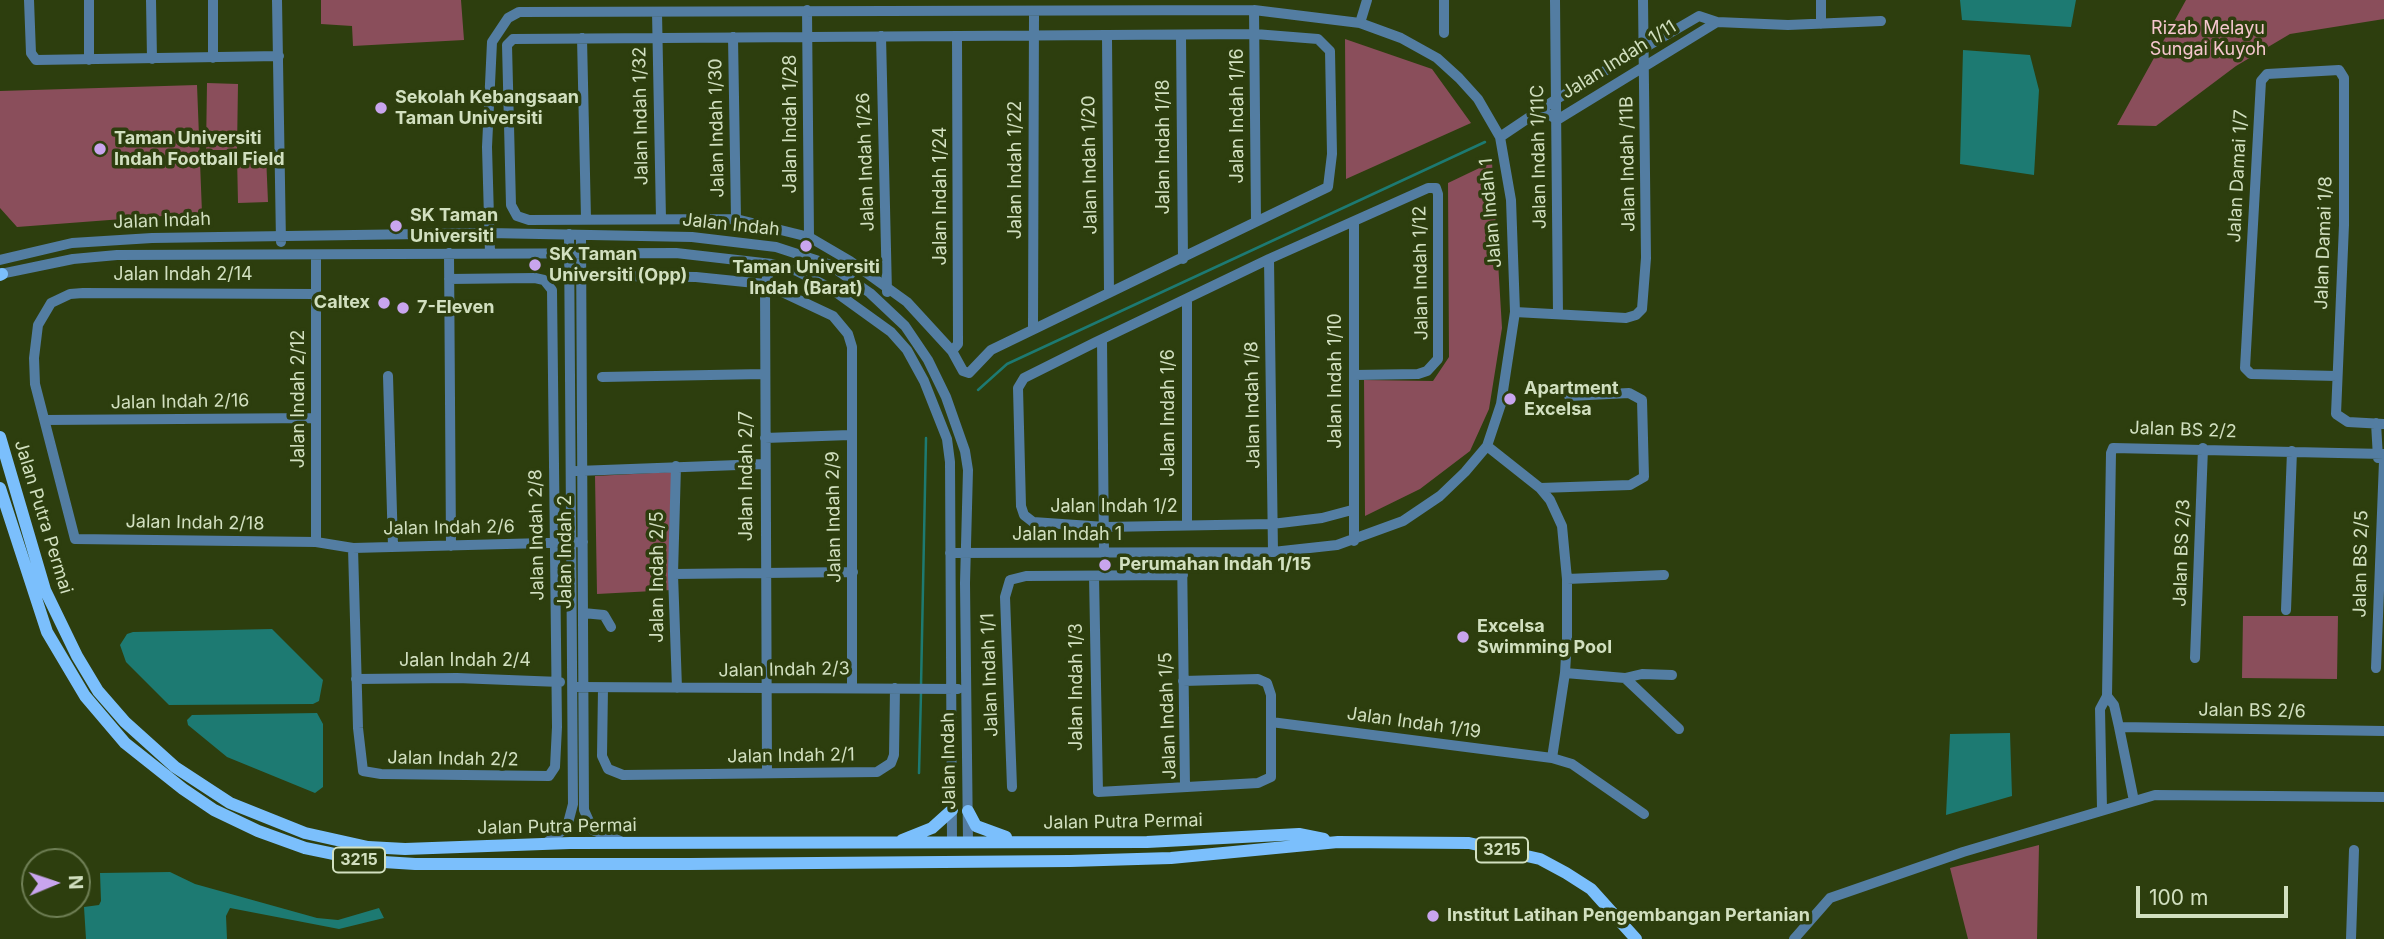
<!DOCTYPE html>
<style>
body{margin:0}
#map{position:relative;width:2384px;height:939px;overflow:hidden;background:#2d3e0e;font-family:Inter,sans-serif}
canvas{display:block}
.north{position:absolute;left:21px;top:848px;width:70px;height:70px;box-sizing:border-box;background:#2d3e0e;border:2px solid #6f7f55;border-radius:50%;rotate:88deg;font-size:19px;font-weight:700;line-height:28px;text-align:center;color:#d2e0c0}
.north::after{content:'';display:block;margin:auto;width:24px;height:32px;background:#c9a5ee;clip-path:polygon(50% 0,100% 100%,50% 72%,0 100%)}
.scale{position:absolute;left:2136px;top:886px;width:152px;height:32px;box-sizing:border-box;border:4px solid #d2e0c0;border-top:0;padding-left:9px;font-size:21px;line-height:24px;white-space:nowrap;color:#d2e0c0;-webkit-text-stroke:5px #2d3e0e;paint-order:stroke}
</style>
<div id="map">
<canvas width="2384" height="939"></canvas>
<div class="north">N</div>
<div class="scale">100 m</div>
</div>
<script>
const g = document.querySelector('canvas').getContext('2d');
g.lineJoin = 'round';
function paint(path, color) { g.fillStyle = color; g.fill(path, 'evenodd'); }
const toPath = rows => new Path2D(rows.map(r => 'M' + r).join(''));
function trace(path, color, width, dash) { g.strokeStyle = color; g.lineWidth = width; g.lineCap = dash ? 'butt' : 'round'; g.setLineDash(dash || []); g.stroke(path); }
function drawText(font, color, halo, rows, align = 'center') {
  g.font = font + ' Inter,sans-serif'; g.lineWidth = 7; g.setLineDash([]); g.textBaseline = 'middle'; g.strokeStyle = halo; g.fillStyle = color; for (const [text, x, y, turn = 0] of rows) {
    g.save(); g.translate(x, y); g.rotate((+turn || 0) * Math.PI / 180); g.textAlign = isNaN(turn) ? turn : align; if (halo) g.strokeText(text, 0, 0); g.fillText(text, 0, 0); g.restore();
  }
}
paint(toPath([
 [321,0,461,0,464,40,353,46,352,26,321,24],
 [2186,0,2384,0,2384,19,2290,34,2236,66,2156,126,2117,125],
 [1345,39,1432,69,1471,123,1346,179],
 [207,83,238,84,237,150,206,150],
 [197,85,202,213,17,227,0,208,0,91],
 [266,155,268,202,238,203,237,156],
 [1492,162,1502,328,1489,409,1470,451,1420,489,1365,516,1364,380,1433,381,1449,357,1448,183],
 [672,472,672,590,597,594,595,476],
 [2243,616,2338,616,2337,679,2242,678],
 [2039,845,2037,939,1968,939,1950,868]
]), '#8a4e5b');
paint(toPath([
 [1960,0,2076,0,2071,27,1962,20],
 [1963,50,2030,55,2039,90,2034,175,1960,164],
 [272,629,323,680,319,701,313,704,169,705,126,662,120,645,127,634,133,632],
 [317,713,323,724,323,787,315,793,227,757,188,725,187,720,192,715],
 [2010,733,2012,796,1946,815,1950,734],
 [170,872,195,884,317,918,338,920,379,908,384,918,339,929,230,908,226,916,227,939,86,939,84,907,99,905,101,901,100,873]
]), '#1d7a72');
trace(toPath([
 [978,390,1007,364,1485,142],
 [921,686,926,438],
 [919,773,921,693]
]), '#1d7a72', 2.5);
trace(toPath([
 [29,0,31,53,36,60,279,56],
 [89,0,89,60],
 [151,0,152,59],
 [213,0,213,58],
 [277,0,281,242],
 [1444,0,1444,33],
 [1555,0,1558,314],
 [807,10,809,237],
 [1254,10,1256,221],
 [657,12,661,219],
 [1360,23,1367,0],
 [1821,24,1821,0],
 [1255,34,1318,39,1330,51,1332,154,1328,187,991,350,969,373,963,371,952,351,907,302,850,261,809,237,736,219,529,220,517,216,511,205,507,45,513,39,1255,34],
 [881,36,887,292],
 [1181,36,1183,259],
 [733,37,736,219],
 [1107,37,1109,293],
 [582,38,586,219],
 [1541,109,1557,120,1717,22],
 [1500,137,1555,100,1699,16,1717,22,1788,25,1881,21],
 [1354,222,1354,541],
 [581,235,584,810,593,830,620,841],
 [449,253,451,546],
 [490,253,487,147,492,42,508,18,519,12,1254,10,1360,23,1401,38,1437,58,1459,78,1478,99,1500,137,1511,200,1515,312,1501,404,1487,446,1465,472,1440,496,1403,521,1337,545,1273,552,950,553],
 [1269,259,1273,552],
 [0,260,72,243,152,238,489,233,692,237,776,247,828,264,870,293,905,326,928,360,946,397,965,451,968,470,965,583,968,842],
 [0,274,73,259,117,255,676,253,772,264,797,271,830,288,891,332,907,350,924,381,947,439,950,462,952,842],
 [612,276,696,277,765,284,833,316,848,334,852,347,852,687],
 [316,294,83,293,70,294,51,303,38,325,34,358,35,384,75,539,316,542,353,548,583,542],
 [1515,312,1626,318,1636,315,1642,309,1646,258,1643,0],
 [1033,328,1034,12],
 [1102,339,1104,553],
 [952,351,958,344,957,36],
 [388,376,393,547],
 [2337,376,2251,374,2245,368,2261,81,2267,74,2339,70,2344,78,2344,225,2336,414,2348,422,2384,424],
 [602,377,764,374],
 [45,420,315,418],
 [2376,423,2378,458],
 [765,438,850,435],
 [1487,446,1540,488,1550,500,1562,526,1567,579,1567,639,1565,673,1552,758],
 [676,466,673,574,677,688],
 [577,471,765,464],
 [1540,488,1630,485,1644,477,1642,400,1629,393,1569,396],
 [1352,510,1322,518,1272,524,1105,527,1033,522,1024,515,1021,506,1018,388,1024,378,1094,343,1269,259,1428,188,1436,188,1438,194,1438,359,1427,371,1418,374,1354,375],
 [1187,525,1187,301],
 [316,542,316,255],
 [353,548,358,728,363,771,381,774,549,776,555,767,557,727,552,290,544,280,535,278,449,279],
 [1182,553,1185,787],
 [673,574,853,572],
 [1094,576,1098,792,1258,783,1271,777,1271,695,1267,683,1258,679,1183,681],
 [1567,579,1664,575],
 [2286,610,2292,451],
 [583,613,604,615,611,627],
 [2195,658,2203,448],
 [2376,668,2384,461],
 [1565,673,1625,678,1642,674,1672,675],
 [1625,678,1679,729],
 [356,679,457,678,560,682],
 [578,687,958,689],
 [603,688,602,756,608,769,623,775,877,772,891,763,894,755,895,688],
 [2107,696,2111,453,2113,448,2384,454],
 [2107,696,2114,705,2119,727,2134,801],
 [1271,722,1552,758,1572,764,1644,814],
 [2119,727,2384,731],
 [767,773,765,284,772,264],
 [1012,787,1005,597,1010,580,1026,576,1183,575],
 [2102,809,2100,709,2107,696],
 [545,844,567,827,573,804,569,234],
 [1794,939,1830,898,1963,852,2155,795,2384,797],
 [2351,939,2354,850]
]), '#537da2', 10);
trace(toPath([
 [0,275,2,274],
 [0,437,45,590,77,656,98,691,125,722,175,767,230,803,305,833,368,847,405,849,570,843,1147,842,1299,834,1324,839],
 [0,488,47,632,85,696,125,743,183,789,214,810,258,831,305,848,368,861,415,864,690,864,1070,861,1171,858,1338,842,1469,843,1540,859,1566,873,1591,889,1636,939],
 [968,811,976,826,1006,837],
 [902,840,932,828,952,810]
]), '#7bbffc', 12);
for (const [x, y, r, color] of [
 [381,108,7,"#c9a5ee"],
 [100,149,7,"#c9a5ee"],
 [396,226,7,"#c9a5ee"],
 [806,246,7,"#c9a5ee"],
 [535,265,7,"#c9a5ee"],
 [384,303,7,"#c9a5ee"],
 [403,308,7,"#c9a5ee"],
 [1510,399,7,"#c9a5ee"],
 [1105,565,7,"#c9a5ee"],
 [1463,637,7,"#c9a5ee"],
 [1433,916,7,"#c9a5ee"]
]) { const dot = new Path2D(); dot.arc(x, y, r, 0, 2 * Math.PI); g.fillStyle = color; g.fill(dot); trace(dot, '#2d3e0e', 2.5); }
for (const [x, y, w] of [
 [1502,850,52],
 [359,860,52]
]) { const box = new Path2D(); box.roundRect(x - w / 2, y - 12.5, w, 25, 5); g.fillStyle = '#2d3e0e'; g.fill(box); trace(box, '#d2e0c0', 2); }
drawText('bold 16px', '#d2e0c0', null, [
 ["3215",1502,850],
 ["3215",359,860]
]);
drawText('18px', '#f6c7cf', '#2d3e0e', [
 ["Rizab Melayu",2208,29],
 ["Sungai Kuyoh",2208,50]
]);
drawText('18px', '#d2e0c0', '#2d3e0e', [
 ["Jalan Indah 1/11",1619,60,-32],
 ["Jalan Indah 1/32",641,116,-91],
 ["Jalan Indah 1/16",1238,116,-90],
 ["Jalan Indah 1/28",791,124,-90],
 ["Jalan Indah 1/30",717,128,-91],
 ["Jalan Indah 1/18",1164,147,-90],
 ["Jalan Indah 1/11C",1539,157,-91],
 ["Jalan Indah 1/26",866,162,-92],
 ["Jalan Indah /11B",1628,164,-91],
 ["Jalan Indah 1/20",1090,165,-91],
 ["Jalan Indah 1/22",1016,170,-90],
 ["Jalan Damai 1/7",2238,176,-87],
 ["Jalan Indah 1/24",941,196,-90],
 ["Jalan Indah 1",1491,213,-95],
 ["Jalan Indah",162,221,-2],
 ["Jalan Indah",731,225,6],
 ["Jalan Damai 1/8",2324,243,-88],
 ["Jalan Indah 1/12",1421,273,-91],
 ["Jalan Indah 2/14",183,275],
 ["Jalan Indah 1/10",1336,381,-90],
 ["Jalan Indah 2/12",299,399,-90],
 ["Jalan Indah 2/16",180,402,-1],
 ["Jalan Indah 1/8",1253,405,-91],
 ["Jalan Indah 1/6",1169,413,-90],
 ["Jalan BS 2/2",2183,430,2],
 ["Jalan Indah 2/7",747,476,-90],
 ["Jalan Indah 1/2",1114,507],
 ["Jalan Putra Permai",43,517,73],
 ["Jalan Indah 2/9",834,517,-91],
 ["Jalan Indah 2/18",195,523,1],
 ["Jalan Indah 2/6",449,528,-1],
 ["Jalan Indah 2/8",537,535,-91],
 ["Jalan Indah 1",1067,535],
 ["Jalan Indah 2",566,552,-90],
 ["Jalan BS 2/3",2182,553,-88],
 ["Jalan BS 2/5",2361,564,-89],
 ["Jalan Indah 2/5",658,577,-90],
 ["Jalan Indah 2/4",465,661],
 ["Jalan Indah 2/3",784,670,-1],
 ["Jalan Indah 1/1",990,675,-92],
 ["Jalan Indah 1/3",1077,687,-90],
 ["Jalan BS 2/6",2252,711,1],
 ["Jalan Indah 1/5",1168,716,-92],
 ["Jalan Indah 1/19",1414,723,8],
 ["Jalan Indah 2/1",791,756,-1],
 ["Jalan Indah 2/2",453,759,1],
 ["Jalan Indah",949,761,-91],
 ["Jalan Putra Permai",1123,822,-1],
 ["Jalan Putra Permai",557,827,-1]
]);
drawText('bold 18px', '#d2e0c0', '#2d3e0e', [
 ["Sekolah Kebangsaan",395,98],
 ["Taman Universiti",395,119],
 ["Taman Universiti",114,139],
 ["Indah Football Field",114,160],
 ["SK Taman",410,216],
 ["Universiti",410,237],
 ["SK Taman",549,255],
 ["Universiti (Opp)",549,276],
 ["Taman Universiti",806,268,"center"],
 ["Indah (Barat)",806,289,"center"],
 ["Caltex",370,303,"right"],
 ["7-Eleven",417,308],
 ["Apartment",1524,389],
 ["Excelsa",1524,410],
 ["Perumahan Indah 1/15",1119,565],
 ["Excelsa",1477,627],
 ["Swimming Pool",1477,648],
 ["Institut Latihan Pengembangan Pertanian",1447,916]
], 'left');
</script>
